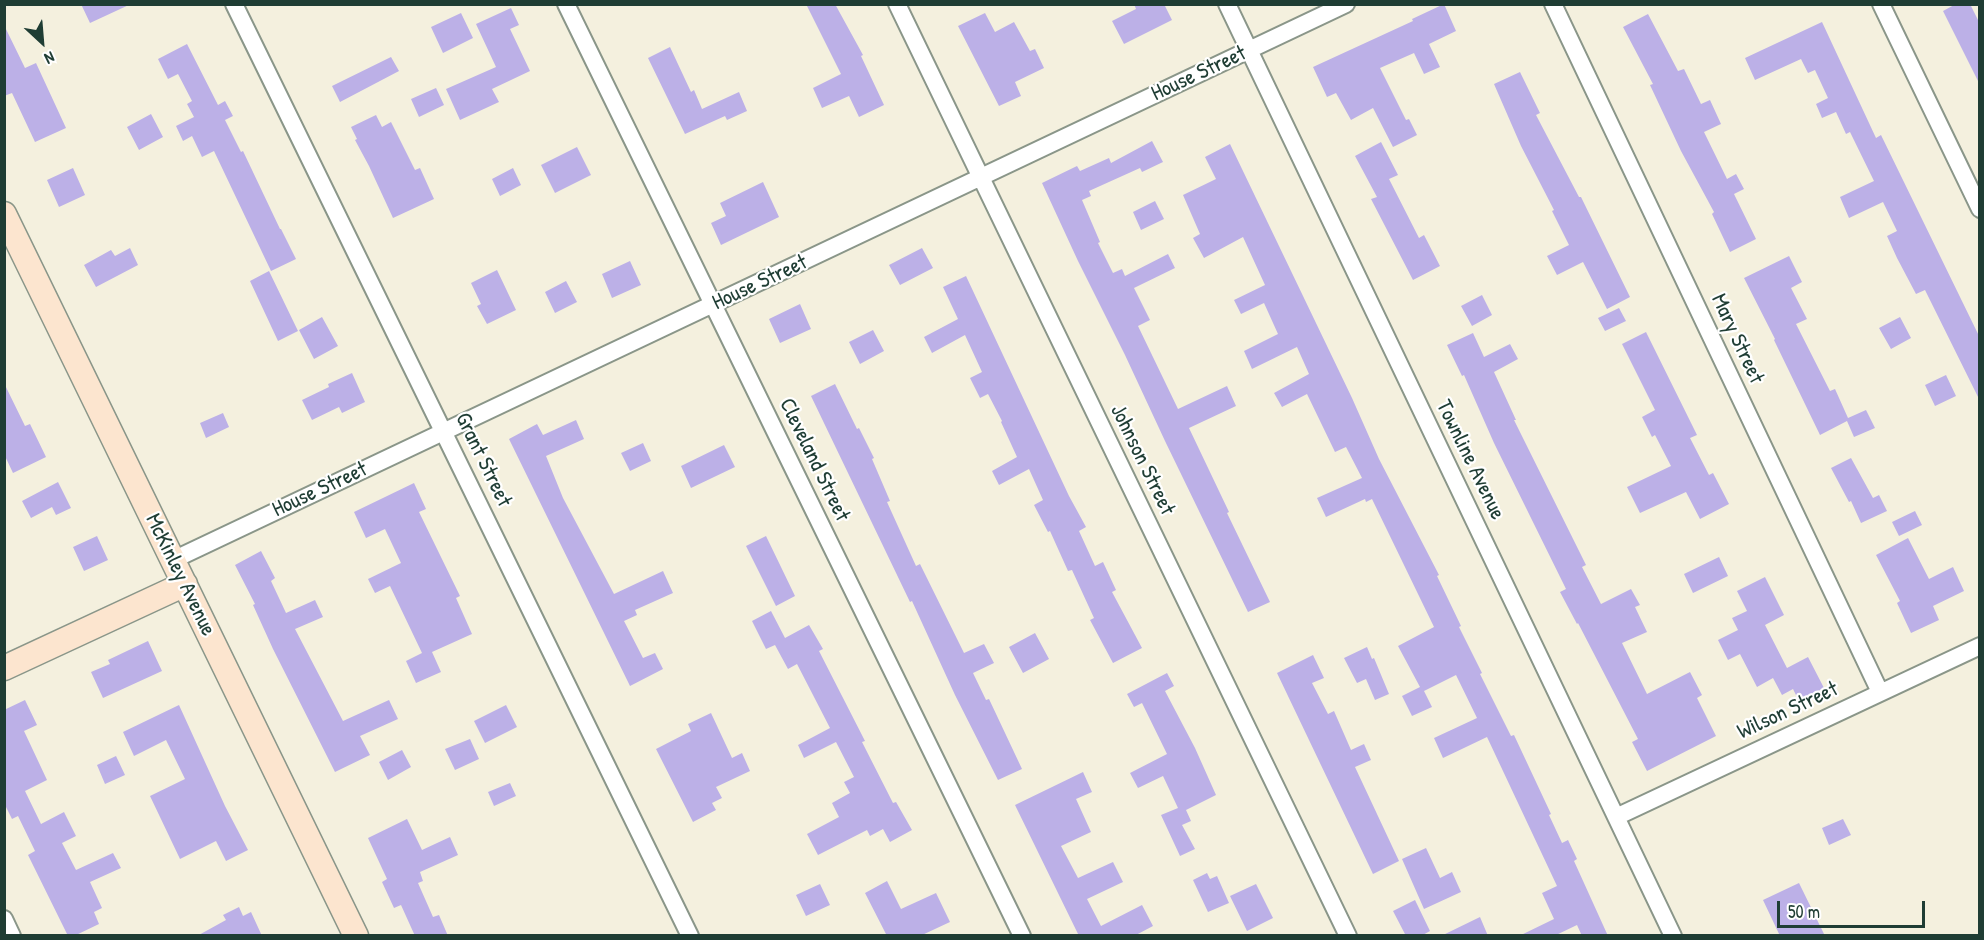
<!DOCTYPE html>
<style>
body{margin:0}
#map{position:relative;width:1984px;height:940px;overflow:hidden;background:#f4f0de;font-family:"Patrick Hand",sans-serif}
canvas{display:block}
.frame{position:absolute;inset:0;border:6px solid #1f3d34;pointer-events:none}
.north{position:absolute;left:12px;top:12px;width:60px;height:60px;-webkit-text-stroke:4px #fff;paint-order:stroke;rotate:154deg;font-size:16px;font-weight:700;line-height:24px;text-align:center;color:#1f3d34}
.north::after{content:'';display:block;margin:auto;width:21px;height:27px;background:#1f3d34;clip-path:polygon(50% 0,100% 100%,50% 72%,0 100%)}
.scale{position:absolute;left:1777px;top:901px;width:148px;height:27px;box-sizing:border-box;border:3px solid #1f3d34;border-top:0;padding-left:8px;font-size:18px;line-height:21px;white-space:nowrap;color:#1f3d34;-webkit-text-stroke:4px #fff;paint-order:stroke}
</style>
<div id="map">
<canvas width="1984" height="940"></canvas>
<div class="frame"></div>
<div class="north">N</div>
<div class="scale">50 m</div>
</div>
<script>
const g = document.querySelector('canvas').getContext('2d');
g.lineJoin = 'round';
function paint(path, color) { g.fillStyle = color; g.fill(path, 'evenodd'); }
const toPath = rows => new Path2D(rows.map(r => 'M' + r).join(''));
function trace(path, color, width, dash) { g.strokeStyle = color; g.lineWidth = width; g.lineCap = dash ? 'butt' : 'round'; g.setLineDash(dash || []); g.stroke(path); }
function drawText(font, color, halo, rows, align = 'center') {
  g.font = font + ' "Patrick Hand",sans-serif'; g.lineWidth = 4.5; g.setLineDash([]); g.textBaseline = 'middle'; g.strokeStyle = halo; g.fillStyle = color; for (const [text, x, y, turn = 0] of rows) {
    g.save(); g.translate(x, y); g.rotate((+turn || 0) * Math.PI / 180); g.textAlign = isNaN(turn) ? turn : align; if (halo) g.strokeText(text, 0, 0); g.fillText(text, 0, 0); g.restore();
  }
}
paint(toPath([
 [81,4,131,4,90,23],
 [806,4,835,4,863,55,861,56,884,105,859,117,849,96,822,108,813,88,841,74],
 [1134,4,1164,4,1172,20,1124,44,1112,21,1136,9],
 [1444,4,1456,31,1429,44,1440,67,1424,74,1414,53,1380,68,1406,120,1409,119,1417,135,1393,147,1373,108,1351,120,1336,93,1327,97,1313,67,1413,21,1412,19],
 [1956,4,1970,4,1980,24,1980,85,1943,11],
 [511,8,519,25,510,29,530,71,492,89,499,102,460,120,446,89,496,67,476,24],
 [461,13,473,38,443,53,431,27],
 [985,13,995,32,1014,22,1030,51,1035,49,1044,68,1015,82,1021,96,999,106,958,26],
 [1648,14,1678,71,1684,69,1701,104,1710,100,1721,124,1704,132,1727,179,1736,174,1744,189,1734,194,1756,239,1730,252,1712,214,1714,212,1681,151,1650,85,1653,84,1623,27],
 [1822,22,1876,138,1881,135,1980,338,1980,401,1925,290,1916,294,1897,258,1887,236,1897,231,1883,202,1849,218,1840,197,1874,181,1850,132,1846,134,1836,112,1822,118,1816,104,1828,98,1815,70,1808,73,1801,59,1755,80,1745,58],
 [4,25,25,68,36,63,66,128,35,142,12,93,4,96],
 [187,44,218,105,225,101,233,116,225,120,241,152,243,151,280,229,281,229,296,259,271,271,214,151,202,157,192,136,183,141,176,126,194,117,187,104,192,101,178,74,168,79,158,59],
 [670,47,691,92,694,90,702,109,739,92,747,111,727,120,725,116,685,134,648,58],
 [391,57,399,71,340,102,332,86],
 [1520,72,1540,113,1536,115,1579,197,1581,197,1630,297,1607,309,1583,262,1557,275,1547,256,1569,245,1552,211,1554,210,1521,146,1494,84],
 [436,88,444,105,419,117,411,99],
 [151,114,163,137,139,150,127,127],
 [376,115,382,127,391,122,415,170,420,168,434,199,393,218,369,166,355,140,357,139,351,127],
 [1152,141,1163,162,1142,172,1140,168,1089,191,1091,196,1082,200,1100,242,1098,243,1113,273,1122,269,1125,276,1168,254,1175,268,1134,288,1150,320,1138,326,1178,409,1227,386,1236,406,1189,428,1229,512,1227,513,1270,602,1248,612,1165,441,1125,355,1078,261,1042,183,1077,166,1080,171,1109,158,1111,163],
 [1381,142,1398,175,1389,179,1419,238,1424,235,1440,266,1413,280,1371,199,1377,197,1355,156],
 [1230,144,1352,398,1379,459,1439,575,1437,576,1461,626,1459,627,1482,673,1480,674,1511,736,1514,735,1551,814,1549,815,1562,843,1568,840,1577,859,1574,861,1608,936,1582,936,1577,925,1554,936,1519,936,1554,919,1542,893,1557,886,1487,737,1443,758,1434,738,1477,718,1456,675,1424,691,1432,707,1412,716,1402,696,1420,687,1398,646,1434,627,1372,499,1366,502,1365,499,1326,517,1317,498,1362,478,1346,447,1335,452,1307,394,1282,407,1274,393,1309,374,1297,347,1252,369,1244,351,1278,334,1264,303,1241,314,1234,300,1265,285,1243,237,1204,258,1193,238,1200,234,1183,195,1216,179,1205,157],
 [577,147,591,175,555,193,541,165],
 [73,168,85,195,59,207,47,180],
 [513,168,521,185,500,196,492,179],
 [763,182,779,217,721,245,711,223,726,216,720,203],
 [1155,201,1164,219,1141,230,1133,212],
 [130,248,138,265,96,287,84,265,111,250,115,256],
 [922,248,933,268,900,285,889,265],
 [1789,256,1802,282,1791,288,1807,319,1796,324,1830,391,1835,389,1848,418,1866,410,1875,428,1854,437,1847,421,1820,435,1774,340,1775,339,1744,278],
 [630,261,641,285,612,298,602,274],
 [497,270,516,310,487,324,477,306,481,304,471,283],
 [269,271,298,331,278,341,250,281],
 [966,276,1069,496,1086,527,1079,531,1095,566,1103,562,1116,590,1112,592,1142,648,1113,663,1090,620,1094,618,1072,570,1068,571,1050,531,1048,532,1034,505,1043,500,1029,469,999,485,992,471,1017,457,1001,422,1002,421,988,394,980,398,970,378,982,372,965,335,932,353,924,337,958,319,943,287],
 [566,281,577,302,555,313,545,292],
 [1482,295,1492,315,1472,326,1461,306],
 [800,304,811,329,780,343,769,319],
 [1619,308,1626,321,1605,331,1598,318],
 [322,317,338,346,314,359,299,330],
 [1900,317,1911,338,1891,349,1879,328],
 [873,330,884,351,860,364,849,342],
 [1646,332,1697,435,1690,438,1709,475,1713,473,1729,504,1700,519,1686,492,1640,513,1627,487,1671,466,1655,435,1652,437,1642,417,1655,410,1622,344],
 [1473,333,1484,357,1510,344,1518,359,1494,372,1516,420,1514,420,1586,565,1582,567,1601,604,1631,589,1640,605,1635,607,1647,632,1622,643,1647,694,1690,672,1702,695,1697,698,1716,736,1647,771,1632,742,1638,739,1578,623,1577,624,1560,592,1566,589,1494,443,1464,375,1462,376,1447,345],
 [352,373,365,402,342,413,339,407,312,420,302,400,329,387,328,384],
 [1946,375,1956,396,1935,406,1925,385],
 [4,383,25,426,30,424,46,457,13,473,4,454],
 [835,384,857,429,859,428,874,458,872,459,890,501,887,502,916,566,920,564,964,653,984,644,994,663,973,673,986,700,989,699,1022,769,998,780,955,695,912,601,910,602,811,396],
 [223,413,229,427,206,438,200,423],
 [576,420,584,439,546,456,563,498,614,594,663,571,673,593,635,610,637,615,624,621,643,658,655,653,663,669,630,686,509,439,537,424,543,435],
 [643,443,651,461,630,471,621,453],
 [724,445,735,467,691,488,681,466],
 [1851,458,1873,498,1879,495,1887,511,1861,523,1851,501,1849,502,1831,468],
 [58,482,71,508,56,515,52,507,31,518,22,501],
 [414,483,426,509,419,512,460,596,456,598,472,634,432,652,441,672,416,683,406,661,422,653,390,586,375,593,368,579,401,563,385,529,366,538,354,512],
 [1915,511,1922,525,1899,536,1892,522],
 [97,536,108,560,84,571,73,547],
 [766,536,795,596,776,606,746,546],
 [1908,538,1929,579,1953,567,1964,591,1933,606,1939,620,1911,633,1897,603,1900,601,1876,555],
 [261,551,275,578,271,581,286,613,315,600,323,617,295,629,343,721,389,700,398,719,360,736,370,755,335,772,273,649,253,605,255,604,235,565],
 [1719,557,1728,576,1693,593,1684,574],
 [1765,577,1784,615,1765,625,1787,668,1808,657,1824,688,1799,701,1793,689,1782,695,1773,678,1757,687,1740,654,1728,660,1718,640,1738,630,1732,618,1747,611,1737,591],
 [771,611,785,638,809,625,823,649,819,651,865,741,862,742,893,803,896,802,912,830,890,842,883,829,870,836,867,830,818,855,807,834,839,817,832,803,850,793,844,782,854,777,836,742,804,758,798,745,830,728,797,664,788,669,775,645,766,649,752,621],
 [1035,633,1049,659,1023,673,1009,647],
 [148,641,162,671,103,698,91,672,110,664,108,660],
 [1367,647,1372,659,1374,658,1389,694,1375,700,1366,679,1357,683,1344,658],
 [1313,655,1324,678,1312,683,1328,714,1334,711,1351,750,1364,744,1371,760,1355,767,1399,861,1373,874,1277,673],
 [1167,673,1174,686,1165,691,1195,748,1216,795,1186,810,1191,821,1182,825,1195,849,1180,856,1161,815,1178,808,1163,776,1138,788,1130,773,1167,754,1142,703,1134,707,1127,694],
 [25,700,37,725,24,731,47,780,25,791,41,824,64,812,76,836,62,843,76,870,113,853,121,868,90,882,102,908,94,912,99,924,74,936,68,936,28,855,35,851,18,816,12,819,4,803,4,710],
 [179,705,225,806,248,850,226,861,216,841,180,859,150,796,185,779,166,740,134,756,123,732],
 [506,705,517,727,485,743,474,721],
 [711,713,732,758,742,753,750,771,716,787,722,798,712,803,716,810,693,822,656,749,691,731,688,724],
 [470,739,479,759,455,770,445,749],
 [402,750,411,767,388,780,379,762],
 [116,756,125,775,105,784,97,765],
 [1083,772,1092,792,1076,799,1091,832,1061,846,1078,878,1113,862,1123,882,1087,899,1101,926,1142,905,1153,926,1134,936,1079,936,1015,805],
 [510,783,516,796,494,806,488,792],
 [407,819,422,850,450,837,458,855,420,872,423,881,418,883,433,917,439,915,448,936,415,936,401,905,394,908,382,882,387,879,368,838],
 [1843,819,1851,835,1829,845,1822,828],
 [1426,848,1440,878,1452,872,1461,892,1424,909,1402,859],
 [1207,873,1210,879,1217,876,1229,903,1208,912,1193,880],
 [887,881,901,909,936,893,950,922,920,936,887,936,865,893],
 [1799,883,1825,936,1780,936,1763,900],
 [820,884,830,905,806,916,796,895],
 [1256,884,1273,918,1247,931,1230,896],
 [1415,900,1430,931,1421,936,1406,936,1393,911],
 [239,907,243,916,251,912,262,936,197,936,226,920,223,915],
 [1480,917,1488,936,1441,936]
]), '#bcb0e7');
const street = toPath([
 [234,4,690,936],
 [566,4,1022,936],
 [897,4,1348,936],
 [1227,4,1673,936],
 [1553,4,1880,692],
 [1881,4,1980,209],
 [173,560,1346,4],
 [1616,817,1980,646],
 [4,919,12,936]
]);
const secondary = toPath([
 [4,214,356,936],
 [4,668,185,584]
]);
trace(street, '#8a9689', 20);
trace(secondary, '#8a9689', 27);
trace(street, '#fff', 16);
trace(secondary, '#fce5cf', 24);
drawText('22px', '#1f3d34', '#fff', [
 ["House Street",1199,74,-25],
 ["House Street",760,283,-25],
 ["Mary Street",1737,339,65],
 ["Grant Street",483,460,64],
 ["Cleveland Street",814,460,64],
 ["Johnson Street",1142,460,64],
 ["Townline Avenue",1470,460,64],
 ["House Street",320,490,-25],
 ["McKinley Avenue",180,575,64],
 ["Wilson Street",1788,711,-25]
]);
</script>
